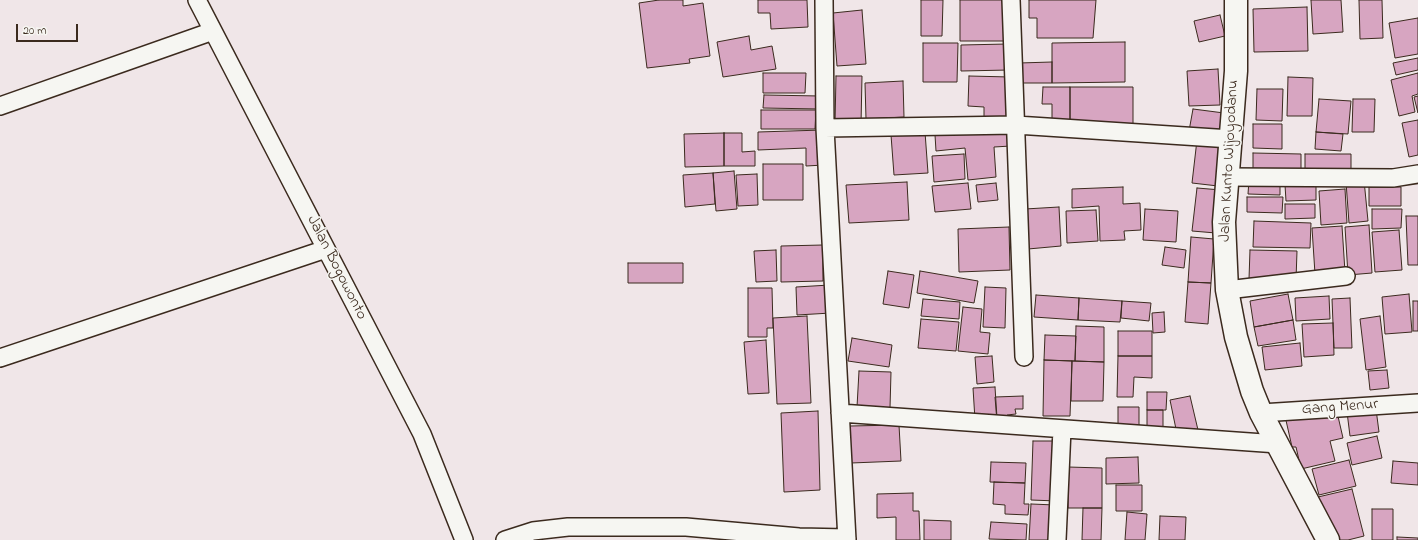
<!DOCTYPE html>
<style>
body{margin:0}
#map{position:relative;width:1418px;height:540px;overflow:hidden;background:#f0e6e8;font-family:"Indie Flower",sans-serif}
canvas{display:block}
.scale{position:absolute;left:16px;top:24px;width:62px;height:18px;box-sizing:border-box;border:2px solid #3b2a1e;border-top:0;padding-left:5px;font-size:12px;line-height:14px;white-space:nowrap;color:#3b2a1e;-webkit-text-stroke:3px #f6f6f2;paint-order:stroke}
</style>
<div id="map">
<canvas width="1418" height="540"></canvas>
<div class="scale">20 m</div>
</div>
<script>
const g = document.querySelector('canvas').getContext('2d');
g.lineJoin = 'round';
function paint(path, color) { g.fillStyle = color; g.fill(path, 'evenodd'); }
const toPath = rows => new Path2D(rows.map(r => 'M' + r).join(''));
function trace(path, color, width, dash) { g.strokeStyle = color; g.lineWidth = width; g.lineCap = dash ? 'butt' : 'round'; g.setLineDash(dash || []); g.stroke(path); }
function drawText(font, color, halo, rows, align = 'center') {
  g.font = font + ' "Indie Flower",sans-serif'; g.lineWidth = 3; g.setLineDash([]); g.textBaseline = 'middle'; g.strokeStyle = halo; g.fillStyle = color; for (const [text, x, y, turn = 0] of rows) {
    g.save(); g.translate(x, y); g.rotate((+turn || 0) * Math.PI / 180); g.textAlign = isNaN(turn) ? turn : align; if (halo) g.strokeText(text, 0, 0); g.fillText(text, 0, 0); g.restore();
  }
}
const building = toPath([
 [659,0,683,0,683,6,703,3,710,56,689,59,690,63,647,68,639,3,659,0],
 [758,0,807,0,808,27,771,29,770,13,758,13,758,0],
 [921,0,943,0,942,36,921,36,921,0],
 [960,0,1004,0,1005,41,960,41,960,0],
 [1029,0,1096,0,1093,38,1037,38,1037,18,1029,18,1029,0],
 [1311,0,1341,0,1343,32,1313,34,1311,0],
 [1359,0,1382,0,1383,38,1360,39,1359,0],
 [1307,7,1308,51,1254,52,1253,9,1307,7],
 [862,10,866,64,837,66,833,13,862,10],
 [1220,15,1225,36,1199,42,1194,21,1220,15],
 [1418,18,1418,54,1395,58,1389,23,1418,18],
 [749,36,751,50,772,46,776,69,723,77,717,42,749,36],
 [1125,42,1125,82,1052,83,1052,43,1125,42],
 [923,43,958,43,957,82,923,82,923,43],
 [1008,44,1009,70,961,71,961,45,1008,44],
 [1418,58,1418,70,1396,75,1393,63,1418,58],
 [1052,62,1052,83,1019,83,1019,63,1052,62],
 [1218,69,1220,105,1189,106,1187,71,1218,69],
 [763,73,806,73,805,93,763,93,763,73],
 [1418,73,1418,94,1412,96,1415,112,1399,116,1391,80,1418,73],
 [836,76,862,76,861,125,835,124,836,76],
 [969,76,1010,77,1009,121,984,121,984,107,968,106,969,76],
 [1288,77,1313,78,1312,116,1287,116,1288,77],
 [903,81,904,117,866,119,865,83,903,81],
 [1043,87,1070,87,1070,123,1052,123,1052,104,1042,104,1043,87],
 [1070,87,1133,87,1133,124,1070,123,1070,87],
 [1257,89,1283,89,1282,121,1256,120,1257,89],
 [764,95,820,96,820,109,763,108,764,95],
 [1418,96,1418,113,1414,97,1418,96],
 [1319,99,1351,101,1348,134,1316,132,1319,99],
 [1353,99,1375,99,1374,132,1352,132,1353,99],
 [1193,109,1224,113,1221,135,1189,131,1193,109],
 [761,110,816,110,815,129,761,129,761,110],
 [1418,120,1418,155,1409,157,1402,123,1418,120],
 [1253,124,1282,124,1282,149,1253,148,1253,124],
 [1010,129,1011,146,994,147,996,177,968,180,965,148,936,151,935,135,1010,129],
 [823,130,824,165,806,166,806,148,758,150,758,132,823,130],
 [925,132,928,173,894,175,891,135,925,132],
 [1316,132,1343,134,1341,151,1315,149,1316,132],
 [724,133,742,133,742,152,755,151,755,166,724,166,724,133],
 [724,133,724,166,685,167,684,134,724,133],
 [1197,140,1222,142,1218,186,1192,183,1197,140],
 [1253,153,1301,154,1301,175,1253,174,1253,153],
 [964,154,965,179,934,182,932,156,964,154],
 [1305,154,1351,154,1351,176,1305,175,1305,154],
 [763,164,803,164,803,200,763,200,763,164],
 [734,171,737,209,716,211,713,173,734,171],
 [713,173,715,204,685,207,683,175,713,173],
 [757,174,758,205,738,206,736,175,757,174],
 [1249,180,1280,181,1280,195,1248,194,1249,180],
 [1364,180,1368,221,1349,223,1346,182,1364,180],
 [907,182,909,220,849,223,846,185,907,182],
 [968,183,971,209,935,212,932,186,968,183],
 [996,183,998,200,978,202,976,185,996,183],
 [1316,183,1316,200,1286,201,1285,185,1316,183],
 [1123,187,1123,204,1140,203,1141,230,1124,231,1125,240,1100,241,1099,206,1072,208,1072,189,1123,187],
 [1369,187,1401,187,1401,206,1369,206,1369,187],
 [1197,188,1221,190,1216,233,1192,231,1197,188],
 [1345,189,1347,223,1321,225,1319,191,1345,189],
 [1247,197,1283,197,1282,213,1247,212,1247,197],
 [1285,204,1315,204,1315,218,1285,219,1285,204],
 [1059,207,1061,246,1028,249,1025,209,1059,207],
 [1145,209,1178,211,1176,242,1143,240,1145,209],
 [1372,209,1402,209,1401,228,1372,229,1372,209],
 [1096,210,1098,241,1067,243,1066,211,1096,210],
 [1406,216,1418,216,1418,265,1408,265,1406,216],
 [1254,221,1311,223,1310,248,1253,247,1254,221],
 [1369,225,1372,273,1348,275,1345,227,1369,225],
 [1342,226,1345,272,1315,274,1312,228,1342,226],
 [1009,227,1010,270,959,272,958,229,1009,227],
 [1399,230,1402,270,1375,272,1372,232,1399,230],
 [1191,237,1214,239,1211,283,1188,282,1191,237],
 [823,245,823,281,781,282,781,246,823,245],
 [1165,247,1186,250,1184,268,1162,265,1165,247],
 [776,250,777,281,756,282,754,251,776,250],
 [1250,250,1297,251,1296,280,1249,279,1250,250],
 [628,263,683,263,683,283,628,283,628,263],
 [888,271,914,275,909,308,883,304,888,271],
 [920,271,978,281,974,303,917,293,920,271],
 [1188,282,1211,283,1208,324,1185,322,1188,282],
 [830,285,831,313,797,315,796,287,830,285],
 [985,287,1006,288,1005,328,983,327,985,287],
 [748,288,772,288,773,328,767,328,767,337,748,337,748,288],
 [1288,294,1293,320,1254,327,1250,301,1288,294],
 [1409,294,1412,332,1385,334,1382,297,1409,294],
 [1036,295,1079,298,1078,320,1034,317,1036,295],
 [1329,296,1330,319,1296,321,1295,298,1329,296],
 [1079,298,1122,301,1120,322,1078,320,1079,298],
 [1350,298,1352,348,1334,348,1332,299,1350,298],
 [923,299,960,302,959,319,921,316,923,299],
 [1122,301,1151,303,1149,321,1121,318,1122,301],
 [1413,301,1418,301,1418,331,1413,331,1413,301],
 [963,307,982,309,980,332,990,333,988,354,958,351,963,307],
 [1164,312,1165,332,1153,333,1152,313,1164,312],
 [807,316,811,403,777,404,773,318,807,316],
 [1380,316,1386,367,1366,370,1360,319,1380,316],
 [921,319,959,322,956,351,918,348,921,319],
 [1293,320,1296,340,1258,346,1254,327,1293,320],
 [1333,323,1334,355,1304,357,1302,324,1333,323],
 [1076,326,1104,327,1104,362,1075,361,1076,326],
 [1118,331,1152,331,1152,356,1118,356,1118,331],
 [1045,335,1076,336,1075,361,1044,360,1045,335],
 [852,338,892,345,889,367,848,361,852,338],
 [766,340,769,393,748,394,744,342,766,340],
 [1300,343,1302,366,1265,370,1262,347,1300,343],
 [992,356,994,382,977,384,975,357,992,356],
 [1118,356,1152,356,1152,378,1134,377,1133,397,1117,397,1118,356],
 [1044,360,1072,361,1070,416,1043,416,1044,360],
 [1072,361,1104,362,1103,401,1071,401,1072,361],
 [1387,370,1389,388,1370,390,1368,371,1387,370],
 [859,371,891,372,890,408,857,407,859,371],
 [995,387,997,418,975,420,973,388,995,387],
 [1147,392,1167,392,1166,410,1147,410,1147,392],
 [1023,396,1023,409,1015,409,1016,414,1007,415,1008,422,997,422,995,397,1023,396],
 [1190,396,1198,430,1177,434,1170,400,1190,396],
 [1118,407,1139,407,1139,430,1118,431,1118,407],
 [1376,409,1379,432,1350,436,1347,412,1376,409],
 [1147,410,1163,410,1163,431,1147,431,1147,410],
 [818,411,820,490,784,492,781,413,818,411],
 [1306,411,1308,419,1337,412,1343,438,1330,441,1335,461,1301,469,1296,447,1292,447,1285,416,1306,411],
 [899,425,901,461,851,463,850,426,899,425],
 [1377,436,1382,458,1352,465,1347,443,1377,436],
 [1033,441,1058,441,1057,501,1031,500,1033,441],
 [1138,457,1139,483,1106,484,1106,458,1138,457],
 [1349,460,1356,486,1319,495,1312,469,1349,460],
 [1393,461,1418,463,1418,485,1391,483,1393,461],
 [991,462,1026,463,1025,483,990,482,991,462],
 [1068,467,1102,468,1102,508,1068,508,1068,467],
 [994,482,1025,483,1024,504,1029,504,1028,515,1005,514,1005,505,993,504,994,482],
 [1116,485,1142,485,1142,511,1116,511,1116,485],
 [1352,489,1364,536,1348,540,1335,540,1325,525,1318,497,1352,489],
 [913,493,913,511,919,511,920,540,896,540,896,517,877,518,877,494,913,493],
 [1031,504,1055,505,1053,540,1029,540,1031,504],
 [1083,508,1102,508,1101,540,1082,540,1083,508],
 [1372,509,1393,509,1393,540,1372,540,1372,509],
 [1127,512,1147,514,1145,540,1125,540,1127,512],
 [1160,516,1186,517,1185,540,1159,540,1160,516],
 [924,520,951,521,951,540,924,540,924,520],
 [991,522,1027,524,1026,540,989,539,991,522],
 [1397,537,1418,538,1418,540,1397,540,1397,537]
]);
paint(building, '#d7a5c1');
trace(building, '#3b2a1e', 1);
const minor = toPath([
 [197,0,422,434,464,540],
 [824,0,825,128,847,540],
 [1011,0,1024,357],
 [0,106,213,31],
 [825,128,1016,125,1231,139],
 [1227,177,1393,178,1418,174],
 [1227,290,1346,276],
 [0,358,326,249],
 [840,413,1278,444],
 [1261,413,1418,403],
 [505,540,533,531,568,527,686,527,799,537,847,538],
 [1057,540,1062,429]
]);
const tertiary = toPath([
 [1236,0,1236,71,1224,222,1227,290,1236,337,1252,391,1261,413,1328,540]
]);
trace(minor, '#3b2a1e', 20);
trace(tertiary, '#3b2a1e', 25);
trace(minor, '#f6f6f2', 17);
trace(tertiary, '#f6f6f2', 22);
drawText('16px', '#3b2a1e', '#f6f6f2', [
 ["Jalan Kunto Wijoyodanu",1230,161,-87],
 ["Jalan Bogowonto",336,268,63],
 ["Gang Menur",1340,408,-4]
]);
</script>
